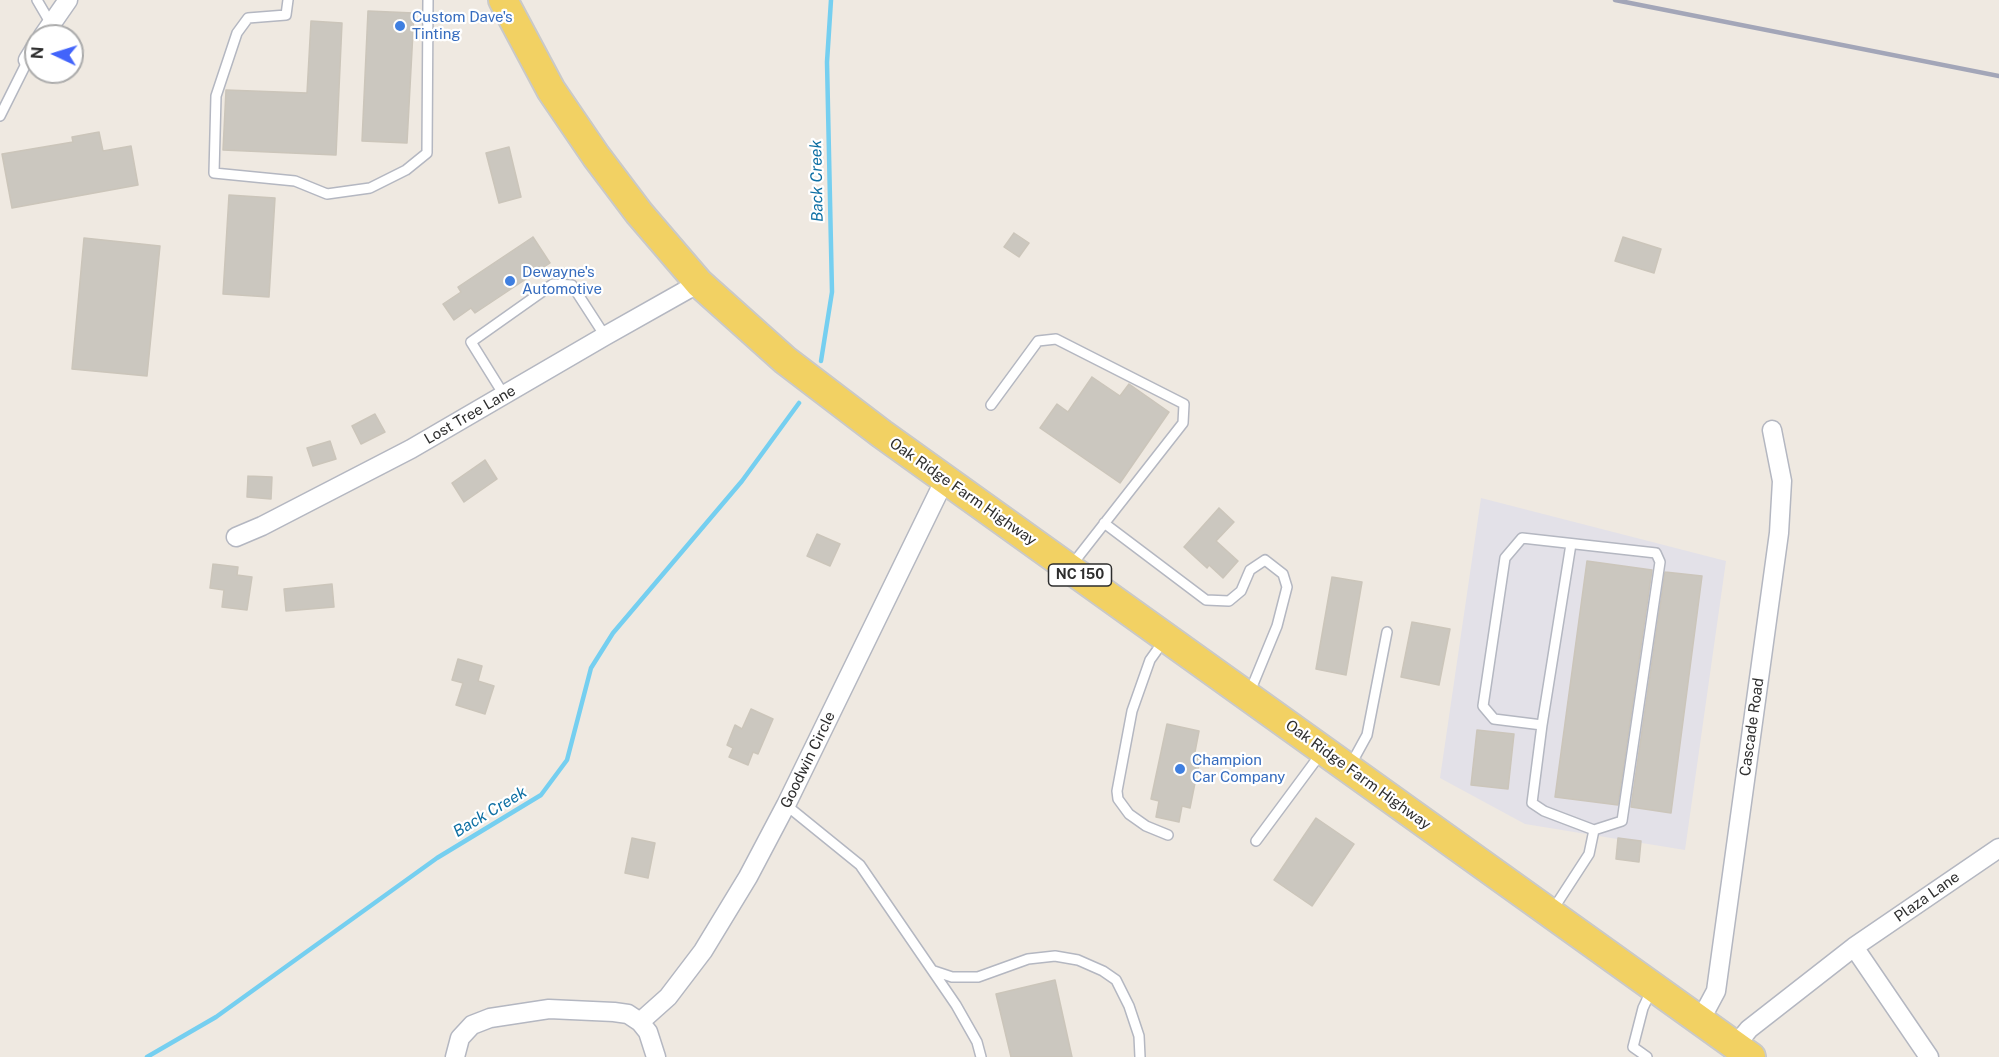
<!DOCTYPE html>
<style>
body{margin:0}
#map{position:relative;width:1999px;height:1057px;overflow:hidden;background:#efe9e1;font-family:"Public Sans",sans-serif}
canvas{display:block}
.north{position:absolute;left:24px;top:24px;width:60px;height:60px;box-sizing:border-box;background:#fff;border:2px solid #ababab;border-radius:50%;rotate:274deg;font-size:16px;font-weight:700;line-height:24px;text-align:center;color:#2e2e2e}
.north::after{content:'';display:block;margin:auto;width:21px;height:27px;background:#4264fb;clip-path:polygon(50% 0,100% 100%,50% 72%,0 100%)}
</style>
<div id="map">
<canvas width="1999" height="1057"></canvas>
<div class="north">N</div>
</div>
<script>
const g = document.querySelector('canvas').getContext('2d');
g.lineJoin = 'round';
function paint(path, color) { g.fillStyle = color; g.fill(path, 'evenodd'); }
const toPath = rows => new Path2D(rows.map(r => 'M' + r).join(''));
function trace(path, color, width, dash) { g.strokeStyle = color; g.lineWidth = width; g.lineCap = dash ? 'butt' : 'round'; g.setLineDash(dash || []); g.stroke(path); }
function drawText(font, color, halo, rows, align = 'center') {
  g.font = font + ' "Public Sans",sans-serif'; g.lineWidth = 4.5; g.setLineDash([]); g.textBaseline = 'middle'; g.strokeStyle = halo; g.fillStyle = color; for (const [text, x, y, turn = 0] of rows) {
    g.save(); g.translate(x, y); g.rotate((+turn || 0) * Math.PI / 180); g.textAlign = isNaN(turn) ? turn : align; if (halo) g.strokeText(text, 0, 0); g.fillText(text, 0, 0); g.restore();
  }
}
paint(toPath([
 [1481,498,1726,561,1685,850,1525,824,1440,778]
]), '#e3e1e8');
trace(toPath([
 [821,361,832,292,827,62,831,0],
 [147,1057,216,1017,437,858,541,795,567,760,591,668,613,633,742,481,799,403]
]), '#75cff0', 4.5);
const building = toPath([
 [368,11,414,13,407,143,362,141,368,11],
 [311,21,342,23,336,155,223,150,226,90,307,93,311,21],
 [99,132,103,151,131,146,138,185,12,208,2,154,73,142,72,137,99,132],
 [509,147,521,197,499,203,486,153,509,147],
 [229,195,275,198,269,297,223,294,229,195],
 [1014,233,1029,243,1019,257,1004,247,1014,233],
 [533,237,550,263,475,313,471,308,454,320,443,304,461,292,458,287,533,237],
 [1623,237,1661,249,1654,273,1615,261,1623,237],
 [84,238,160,246,147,376,72,369,84,238],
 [1092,377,1120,396,1129,384,1169,412,1120,483,1040,428,1057,404,1068,412,1092,377],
 [375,414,385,432,361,444,352,426,375,414],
 [330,441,336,459,313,466,307,448,330,441],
 [485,460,497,479,464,502,452,483,485,460],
 [248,476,272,477,271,499,247,497,248,476],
 [1219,508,1234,522,1216,541,1238,561,1223,578,1209,565,1207,568,1184,547,1219,508],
 [817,534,840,544,830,566,807,556,817,534],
 [1587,561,1652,570,1618,805,1555,797,1587,561],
 [213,564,238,567,237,575,252,577,247,610,222,607,224,590,210,588,213,564],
 [1665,572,1702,576,1671,813,1631,807,1665,572],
 [1332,577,1362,582,1346,675,1316,669,1332,577],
 [332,584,334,607,286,611,284,589,332,584],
 [1412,622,1450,629,1439,685,1401,677,1412,622],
 [458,659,482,666,478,681,494,686,485,714,456,705,463,683,452,680,458,659],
 [751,709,773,719,758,754,753,752,748,765,729,757,733,748,727,745,735,725,742,729,751,709],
 [1167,724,1199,731,1194,757,1200,758,1190,808,1182,806,1179,822,1156,817,1159,801,1151,799,1167,724],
 [1477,730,1514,734,1508,789,1471,785,1477,730],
 [1316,818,1354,844,1312,906,1274,880,1316,818],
 [632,838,655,843,648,878,625,873,632,838],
 [1618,838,1641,841,1639,862,1616,859,1618,838],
 [1055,980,1072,1057,1011,1057,996,994,1055,980]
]);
paint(building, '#cbc7bf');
trace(building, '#cbc5ba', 1.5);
const lane = toPath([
 [37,0,51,24],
 [288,0,286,15,248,18,237,33,216,96,214,173,295,181,327,194,370,188,406,170,427,153,428,0],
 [0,116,28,60],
 [504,395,471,342,553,284,572,285,605,336],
 [991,405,1038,341,1056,339,1184,404,1183,423,1071,566],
 [1104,523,1206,600,1229,601,1241,591,1250,570,1265,560,1283,574,1287,587,1277,626,1249,694],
 [1165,639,1150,660,1132,711,1117,791,1118,799,1129,814,1146,826,1168,835],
 [1542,725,1571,544],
 [1350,766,1367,735,1387,632],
 [786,805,860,865,956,1005,977,1042,981,1057],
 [1256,841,1322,752],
 [1552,911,1589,854,1594,830,1622,821,1660,562,1656,553,1522,538,1505,558,1483,706,1494,719,1542,725,1532,803,1544,811,1594,830],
 [934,971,952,977,978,977,1028,959,1055,956,1078,960,1103,971,1116,980,1129,1006,1139,1036,1140,1057],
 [1647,1057,1633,1047,1643,1008,1652,989]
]);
const street = toPath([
 [43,36,68,0],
 [28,60,36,47],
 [236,537,262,526,411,449,605,336,699,283],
 [1854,947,1929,1057],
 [1700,1021,1716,991,1779,533,1782,481,1772,430],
 [640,1022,668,997,703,951,748,877,786,805,945,479],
 [1735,1046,1749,1029,1854,947,1999,848],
 [455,1057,460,1038,472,1025,490,1018,549,1009,614,1012,628,1014,640,1022,648,1032,656,1057]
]);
const primary = toPath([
 [503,0,551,90,596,156,639,213,699,283,785,360,882,434,1751,1057]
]);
trace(lane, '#b4b7c1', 12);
trace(street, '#b4b7c1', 21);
trace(primary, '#c9c9c9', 32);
trace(lane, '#fff', 9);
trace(street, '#fff', 18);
trace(primary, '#f2d163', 28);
trace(toPath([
 [1615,0,1999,76]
]), '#a3a6b8', 4.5);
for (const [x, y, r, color] of [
 [400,26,6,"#3f7fe0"],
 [510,281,6,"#3f7fe0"],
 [1180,769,6,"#3f7fe0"]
]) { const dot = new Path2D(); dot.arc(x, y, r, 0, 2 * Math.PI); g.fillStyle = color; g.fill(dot); trace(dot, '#fff', 2); }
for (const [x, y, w] of [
 [1080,575,63]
]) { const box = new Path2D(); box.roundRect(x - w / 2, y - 11, w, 22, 4.5); g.fillStyle = '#fff'; g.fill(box); trace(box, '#2e2e2e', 1.5); }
drawText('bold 14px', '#2e2e2e', null, [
 ["NC 150",1080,575]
]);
drawText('15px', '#366cbe', '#fff', [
 ["Custom Dave's",412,17],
 ["Tinting",412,34],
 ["Dewayne's",522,272],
 ["Automotive",522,289],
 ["Champion",1192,760],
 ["Car Company",1192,777]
], 'left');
drawText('15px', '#2e2e2e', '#fff', [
 ["Lost Tree Lane",470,415,-30],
 ["Oak Ridge Farm Highway",963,492,35],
 ["Cascade Road",1752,727,-82],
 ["Goodwin Circle",808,760,-64],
 ["Oak Ridge Farm Highway",1358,775,36],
 ["Plaza Lane",1927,897,-35]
]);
drawText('italic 16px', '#0d6fa3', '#fff', [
 ["Back Creek",817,181,-91],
 ["Back Creek",490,812,-31]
]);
</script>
